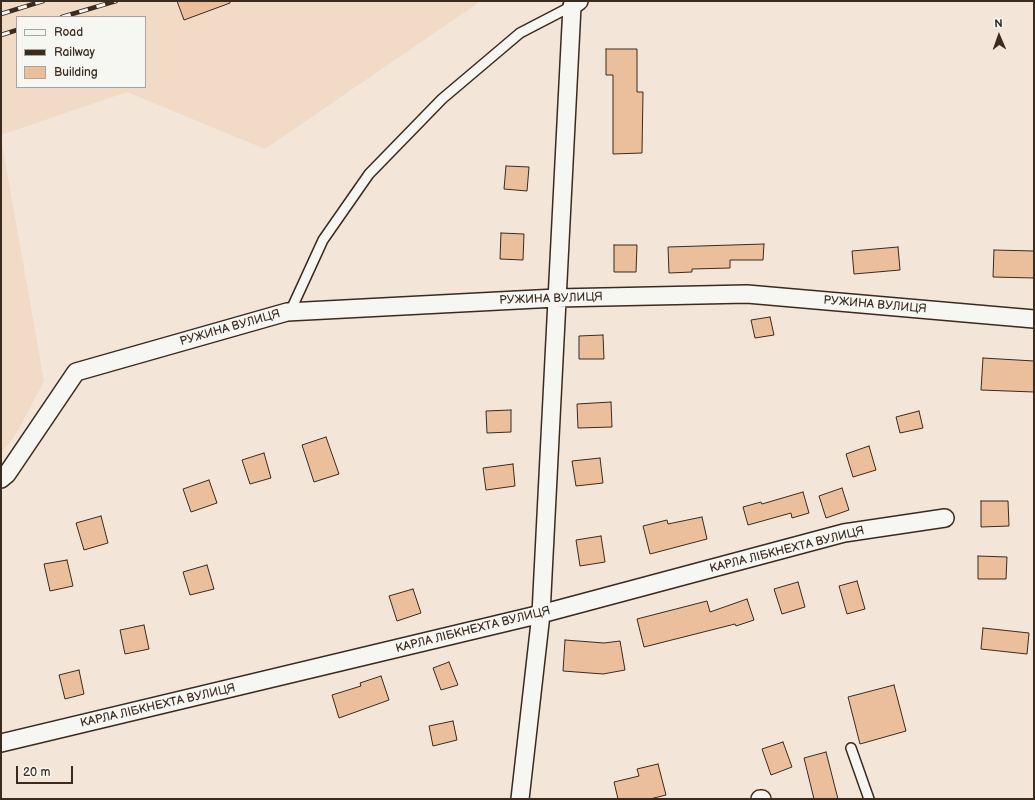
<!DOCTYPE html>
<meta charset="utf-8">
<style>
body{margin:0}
#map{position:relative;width:1035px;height:800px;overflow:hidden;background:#f3e6d8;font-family:"Balsamiq Sans",sans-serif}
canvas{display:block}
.frame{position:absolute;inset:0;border:2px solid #3b2a1e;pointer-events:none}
.legend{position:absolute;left:16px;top:16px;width:130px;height:72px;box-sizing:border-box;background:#f6f6f2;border:1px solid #aba49d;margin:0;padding:5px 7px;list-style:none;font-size:12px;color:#3b2a1e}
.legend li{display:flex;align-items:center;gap:8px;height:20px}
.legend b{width:20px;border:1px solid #aba49d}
.north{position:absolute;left:979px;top:16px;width:40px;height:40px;-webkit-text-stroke:3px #f6f6f2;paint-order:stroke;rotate:358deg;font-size:11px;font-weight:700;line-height:16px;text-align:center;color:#3b2a1e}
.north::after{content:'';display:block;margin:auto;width:14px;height:18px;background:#3b2a1e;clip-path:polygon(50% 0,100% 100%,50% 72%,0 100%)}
.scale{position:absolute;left:16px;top:766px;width:57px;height:18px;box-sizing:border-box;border:2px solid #3b2a1e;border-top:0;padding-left:5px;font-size:12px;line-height:14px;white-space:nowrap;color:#3b2a1e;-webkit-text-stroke:3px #f6f6f2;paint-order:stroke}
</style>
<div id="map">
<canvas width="1035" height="800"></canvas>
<div class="frame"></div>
<ul class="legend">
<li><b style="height:5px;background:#f6f6f2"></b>Road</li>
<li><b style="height:5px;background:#3b2a1e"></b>Railway</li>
<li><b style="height:11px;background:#ecbf9c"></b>Building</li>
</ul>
<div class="north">N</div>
<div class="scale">20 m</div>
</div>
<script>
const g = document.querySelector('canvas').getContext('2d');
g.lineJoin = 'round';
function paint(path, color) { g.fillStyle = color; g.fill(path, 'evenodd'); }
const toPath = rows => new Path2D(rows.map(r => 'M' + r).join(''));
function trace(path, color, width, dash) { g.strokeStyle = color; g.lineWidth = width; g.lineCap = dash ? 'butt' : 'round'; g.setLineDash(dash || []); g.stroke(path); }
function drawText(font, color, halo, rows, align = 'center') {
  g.font = font + ' "Balsamiq Sans",sans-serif'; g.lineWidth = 3.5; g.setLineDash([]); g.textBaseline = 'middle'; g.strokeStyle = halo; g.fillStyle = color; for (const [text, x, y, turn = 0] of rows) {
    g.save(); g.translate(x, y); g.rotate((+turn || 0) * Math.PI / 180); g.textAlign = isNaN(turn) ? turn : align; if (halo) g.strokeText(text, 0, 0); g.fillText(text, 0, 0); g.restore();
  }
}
paint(toPath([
 [1,1,481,1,265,149,127,92,1,135],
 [17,17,145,17,145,87,17,87],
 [1,138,44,381,17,433,1,453]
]), '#f1dac6');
const building = toPath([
 [177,1,230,1,230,3,184,20,177,1],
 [606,49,637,49,637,92,643,92,642,153,613,154,613,75,606,75,606,49],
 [506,166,529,167,527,191,504,189,506,166],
 [501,233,524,234,523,260,500,259,501,233],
 [764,244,763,260,730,260,730,268,692,269,692,272,669,273,668,247,764,244],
 [614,245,637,245,636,272,614,272,614,245],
 [898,247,900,270,854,274,852,251,898,247],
 [994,250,1034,251,1034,278,993,277,994,250],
 [770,317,774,335,755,338,751,320,770,317],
 [603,335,604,359,579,359,579,336,603,335],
 [983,358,1034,361,1034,392,981,390,983,358],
 [611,402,612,427,578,428,577,404,611,402],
 [511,410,511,432,487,433,486,411,511,410],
 [919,411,923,428,900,433,896,417,919,411],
 [326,437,339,474,314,482,302,445,326,437],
 [869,446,876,470,853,477,846,454,869,446],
 [264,453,271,478,250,484,242,460,264,453],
 [600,458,603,483,576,486,572,461,600,458],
 [513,464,515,486,486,490,483,468,513,464],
 [209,480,217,503,191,512,183,489,209,480],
 [842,488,849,510,826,518,819,496,842,488],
 [803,492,809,513,792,518,791,513,748,525,743,507,761,502,762,504,803,492],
 [981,501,1008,501,1009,526,981,527,981,501],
 [101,516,108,543,84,550,76,523,101,516],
 [702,517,707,539,650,554,643,526,667,520,668,524,702,517],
 [601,536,605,562,580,566,576,540,601,536],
 [978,556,1007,557,1006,579,978,579,978,556],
 [67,560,73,586,50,591,44,564,67,560],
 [207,565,214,589,190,595,183,572,207,565],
 [857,581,865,609,847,614,839,586,857,581],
 [798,582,805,607,782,614,774,589,798,582],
 [413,589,421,613,397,621,389,596,413,589],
 [747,599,754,620,736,626,735,624,644,647,637,619,707,601,710,612,747,599],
 [144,625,149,649,125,654,120,630,144,625],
 [983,628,1029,633,1027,654,981,649,983,628],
 [565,640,604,643,620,641,625,670,603,674,563,671,565,640],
 [449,662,458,685,441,690,433,668,449,662],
 [79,670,84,694,65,699,59,675,79,670],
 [381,676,389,700,339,718,332,695,361,686,360,683,381,676],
 [894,685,906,731,860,744,848,697,894,685],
 [453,721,457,740,433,746,429,726,453,721],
 [783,742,792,767,771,775,762,749,783,742],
 [826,752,838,799,814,799,804,758,826,752],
 [658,764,666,795,650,799,618,799,614,782,639,776,637,769,658,764]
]);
paint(building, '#ecbf9c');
trace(building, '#3b2a1e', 1);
const service = toPath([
 [290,312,323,240,369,174,442,99,520,33,572,6],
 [851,748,869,799]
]);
const minor = toPath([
 [1,479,7,474,76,372,287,312,556,298,747,294,1034,319],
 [1,743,541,614,844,533,945,518],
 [520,799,541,614,572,6,579,1],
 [760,799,762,799]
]);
trace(service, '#3b2a1e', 12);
trace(minor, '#3b2a1e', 20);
trace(service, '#f6f6f2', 9);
trace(minor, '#f6f6f2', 17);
const rail = toPath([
 [1,14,43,1],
 [62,17,116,1],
 [1,35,17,30]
]);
trace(rail, '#3b2a1e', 4.5);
trace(rail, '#f6f6f2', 3, [9]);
drawText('12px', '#3b2a1e', '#f6f6f2', [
 ["РУЖИНА ВУЛИЦЯ",551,299,-2],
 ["РУЖИНА ВУЛИЦЯ",875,305,5],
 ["РУЖИНА ВУЛИЦЯ",230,328,-16],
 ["КАРЛА ЛІБКНЕХТА ВУЛИЦЯ",787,550,-14],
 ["КАРЛА ЛІБКНЕХТА ВУЛИЦЯ",473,630,-14],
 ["КАРЛА ЛІБКНЕХТА ВУЛИЦЯ",158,706,-13]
]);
</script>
